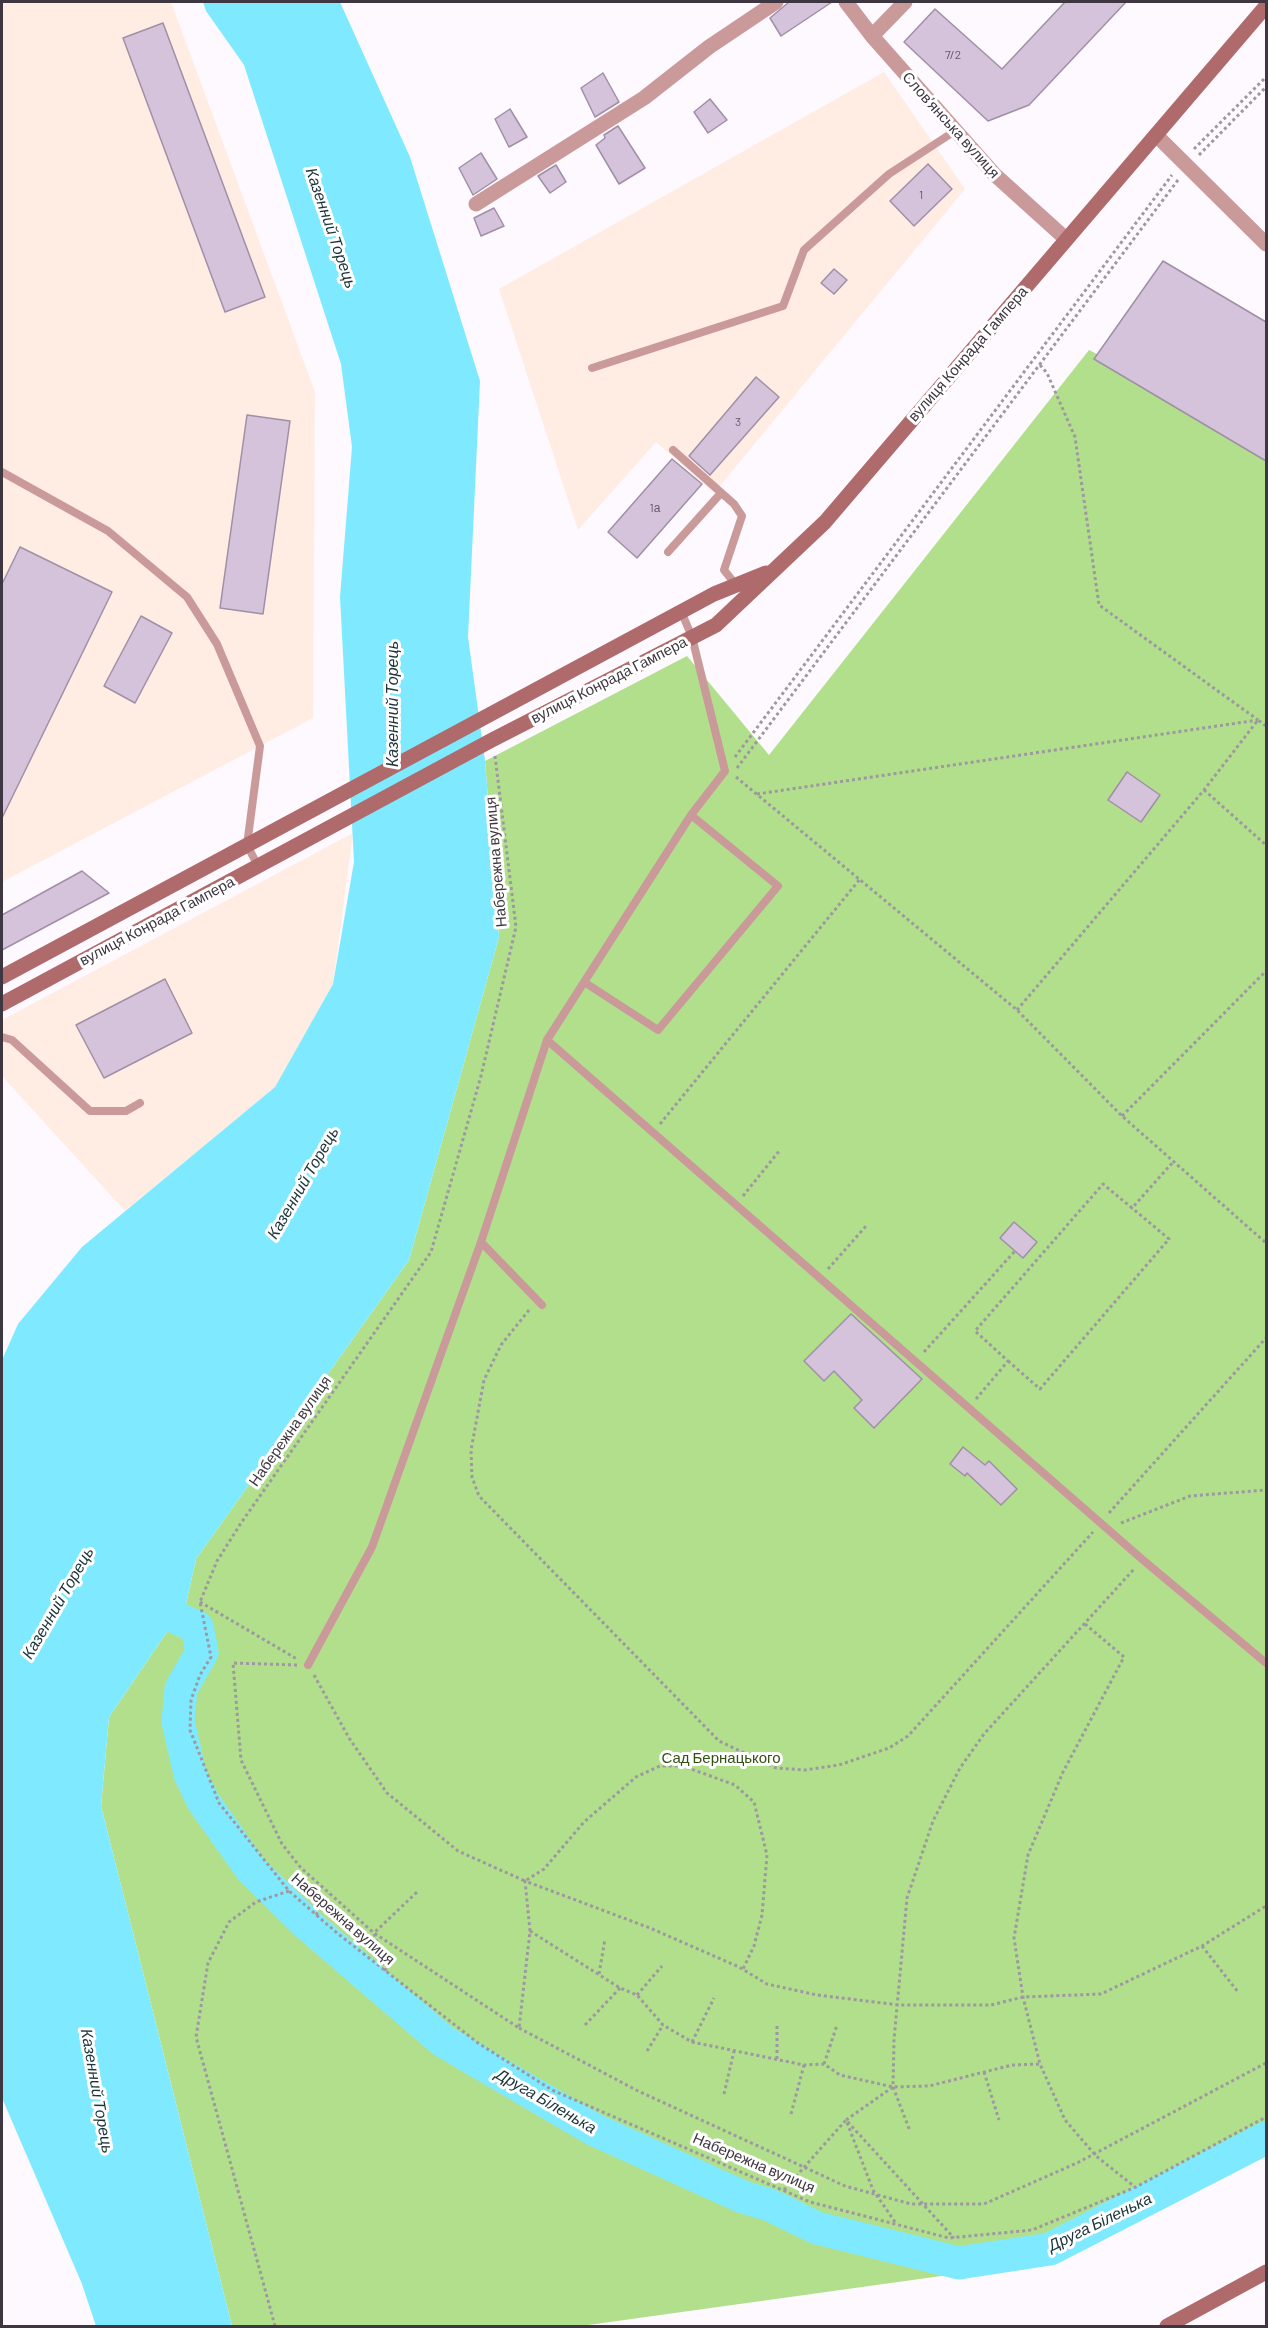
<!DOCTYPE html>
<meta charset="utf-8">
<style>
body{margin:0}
#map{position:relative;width:1268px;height:2328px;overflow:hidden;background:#fdf9fe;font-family:Barlow,sans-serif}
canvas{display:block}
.frame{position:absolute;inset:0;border:3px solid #3e3640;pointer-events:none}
</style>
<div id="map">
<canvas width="1268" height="2328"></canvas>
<div class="frame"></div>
</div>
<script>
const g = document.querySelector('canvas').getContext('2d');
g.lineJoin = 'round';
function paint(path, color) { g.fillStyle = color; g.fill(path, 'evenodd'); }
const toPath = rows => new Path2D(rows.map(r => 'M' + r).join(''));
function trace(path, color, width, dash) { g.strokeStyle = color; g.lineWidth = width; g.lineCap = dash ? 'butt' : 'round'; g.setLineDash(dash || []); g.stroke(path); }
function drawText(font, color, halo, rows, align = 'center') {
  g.font = font + ' Barlow,sans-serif'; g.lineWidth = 6; g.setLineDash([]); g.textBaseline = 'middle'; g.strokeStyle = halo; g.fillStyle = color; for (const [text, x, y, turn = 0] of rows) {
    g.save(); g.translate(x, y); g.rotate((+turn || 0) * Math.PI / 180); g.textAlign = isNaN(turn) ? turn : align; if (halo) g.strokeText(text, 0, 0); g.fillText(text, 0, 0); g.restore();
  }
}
paint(toPath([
 [2,2,171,2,315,392,313,718,2,882],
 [884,72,965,189,714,493,656,442,578,530,499,289],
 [353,833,333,984,275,1087,125,1211,2,1076,2,1020]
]), '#ffede3');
paint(toPath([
 [1089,350,1266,440,1266,2127,1136,2187,970,2272,581,2326,232,2326,101,1806,109,1717,186,1604,196,1559,409,1260,499,937,485,761,687,656,769,755]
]), '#b1df8c');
paint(toPath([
 [203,2,340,2,410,157,480,381,468,637,485,761,499,937,409,1260,196,1559,186,1604,109,1717,101,1806,232,2326,96,2326,82,2284,2,2098,2,1360,18,1324,82,1247,275,1087,333,984,354,862,340,597,352,447,341,364,244,65,206,11]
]), '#7feaff');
trace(toPath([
 [134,1599,197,1627,202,1652,181,1689,178,1721,190,1774,203,1801,251,1869,307,1924,443,2041,595,2130,743,2197,770,2205,817,2228,959,2263,1050,2249,1266,2138]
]), '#7feaff', 33);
const building = toPath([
 [789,2,832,2,781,36,770,18,789,2],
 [1065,2,1126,2,1029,105,988,121,904,42,935,9,1002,69,1065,2],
 [163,23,265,297,225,312,123,38,163,23],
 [603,73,619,102,595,117,581,88,603,73],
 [710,99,727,120,708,133,694,112,710,99],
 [510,109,527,137,509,147,495,119,510,109],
 [618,126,645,168,619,184,596,145,605,138,604,135,618,126],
 [481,153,497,179,473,195,459,168,481,153],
 [928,164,952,189,914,226,890,201,928,164],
 [556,165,566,182,550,193,538,176,556,165],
 [494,208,504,226,481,236,474,218,494,208],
 [1163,261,1266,322,1266,461,1094,359,1163,261],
 [834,269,847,280,834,294,821,283,834,269],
 [756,377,779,397,710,475,689,456,756,377],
 [247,415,290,421,263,614,220,608,247,415],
 [672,459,702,484,637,558,608,532,672,459],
 [20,547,112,592,2,818,2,584,20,547],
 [141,616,172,633,135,703,104,686,141,616],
 [1127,772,1160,795,1141,822,1108,800,1127,772],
 [82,871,109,893,2,950,2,915,82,871],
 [165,979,192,1033,104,1078,76,1025,165,979],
 [1014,1222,1037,1242,1023,1258,1000,1238,1014,1222],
 [851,1314,922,1379,874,1428,854,1408,862,1400,834,1371,824,1381,804,1361,851,1314],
 [963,1447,985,1465,989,1461,1017,1489,1001,1505,967,1473,965,1476,950,1464,963,1447]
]);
paint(building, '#d5c3dc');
trace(building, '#a08fa6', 1.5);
trace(toPath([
 [1194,149,1266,77],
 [1199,155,1266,87],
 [1040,365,1047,373,1075,437,1099,605,1258,720],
 [495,756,516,927,481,1076,431,1252,241,1523,217,1561,200,1602,211,1657,200,1675,191,1700,190,1730,219,1803,289,1891,337,1933,478,2043,552,2090,810,2202,949,2238,1032,2230,1136,2187,1266,2117],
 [735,757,1172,175],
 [737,768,1178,180],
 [736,777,1017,1010,1122,1116,1266,1243],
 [1204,790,1266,845],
 [757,794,1258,720],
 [1017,1010,1204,790,1258,720,1266,726],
 [1122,1116,1266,971],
 [660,1124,860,879],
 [743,1196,780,1150],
 [828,1269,867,1225],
 [529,1310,501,1345,484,1380,471,1450,472,1477,479,1496,719,1741,776,1768,805,1770,839,1765,889,1748,908,1736,1093,1532],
 [924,1352,1015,1251],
 [1008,1361,1040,1389,1169,1239,1132,1208],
 [976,1399,1008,1361,975,1331,1103,1184,1132,1208,1174,1161],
 [1109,1513,1266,1338],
 [1121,1523,1190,1496,1266,1490],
 [200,1602,297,1659],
 [1085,1624,1124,1657,1063,1772,1028,1855,1014,1938,1023,1997,1040,2064,1065,2120,1096,2156,1135,2187],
 [297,1665,233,1663,241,1760,282,1844,301,1868,374,1933,519,2028,530,1931,525,1881,650,1928,739,1967,767,1984,817,1995,899,2005,991,2005,1023,1997,1101,1994,1202,1946,1266,1906],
 [314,1675,349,1738,387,1793,458,1851,525,1881,544,1869,584,1822,636,1777,660,1766,683,1766,735,1785,754,1802,767,1855,762,1915,754,1946,743,1969],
 [316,1915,329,1894],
 [530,1931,620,1988,637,1995,663,2025,692,2042,804,2065,824,2064,840,2075,893,2087,929,2086,1012,2065,1040,2064],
 [1202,1946,1238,1992],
 [386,1971,374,1933,417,1892],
 [599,1974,605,1939],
 [637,1995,662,1966],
 [585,2025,620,1988],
 [777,2026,777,2059],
 [519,2028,638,2091,845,2186,911,2204,984,2204,1077,2163,1266,2063],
 [692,2042,714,1998],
 [647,2051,663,2025],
 [824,2064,837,2025],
 [984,2072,999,2120],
 [893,2087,910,2131],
 [724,2094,734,2051],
 [791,2114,804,2065],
 [784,2190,846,2120,954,2238],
 [895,2222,873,2190,846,2120,893,2087,894,2040,907,1898,933,1821,960,1768,984,1734,1135,1568],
 [275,2326,196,2037,208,1963,229,1922,256,1902,289,1891]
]), '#9e98a0', 3, [3, 3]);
trace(toPath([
 [592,368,783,306,804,250,889,174,955,131],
 [673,450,734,504,742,516,724,570,736,585],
 [2,472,108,531,187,597,217,644,260,746,247,845,258,866],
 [668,552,721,493],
 [584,982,658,1030,778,886,691,815],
 [2,1037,12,1040,90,1111,126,1111,140,1103],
 [547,1040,1143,1560,1266,1663],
 [542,1305,481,1242,547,1040,691,815,725,771,692,637,681,611],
 [308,1665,372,1547,481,1242]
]), '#ca9a9a', 8);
trace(toPath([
 [846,2,872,36,994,174,1066,239],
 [872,36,905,2],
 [1156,135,1266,244],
 [476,204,644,98,709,47,776,2]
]), '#ca9a9a', 15);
trace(toPath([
 [2,977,714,594,766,573],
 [2,1004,492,740,716,625,825,522,1266,6],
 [1167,2326,1266,2272]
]), '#af6b6b', 15);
drawText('12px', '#645967', null, [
 ["7/2",953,55],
 ["1",921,195],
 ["3",738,422],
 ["1а",655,508]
]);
drawText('15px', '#3e3640', '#fff', [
 ["Слов’янська вулиця",951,125,48],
 ["вулиця Конрада Гампера",968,354,-49],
 ["вулиця Конрада Гампера",609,680,-27],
 ["Набережна вулиця",496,862,-95],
 ["вулиця Конрада Гампера",157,921,-28],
 ["Набережна вулиця",290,1431,-55],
 ["Набережна вулиця",343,1919,41],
 ["Набережна вулиця",754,2163,23]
]);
drawText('15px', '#325113', '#fff', [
 ["Сад Бернацького",721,1758]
]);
drawText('italic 16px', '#1b3439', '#fff', [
 ["Казенний Торець",331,228,71],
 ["Казенний Торець",393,704,-90],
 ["Казенний Торець",303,1183,-60],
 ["Казенний Торець",58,1603,-60],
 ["Казенний Торець",97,2091,80],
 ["Друга Біленька",546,2101,30],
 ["Друга Біленька",1100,2222,-26]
]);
</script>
